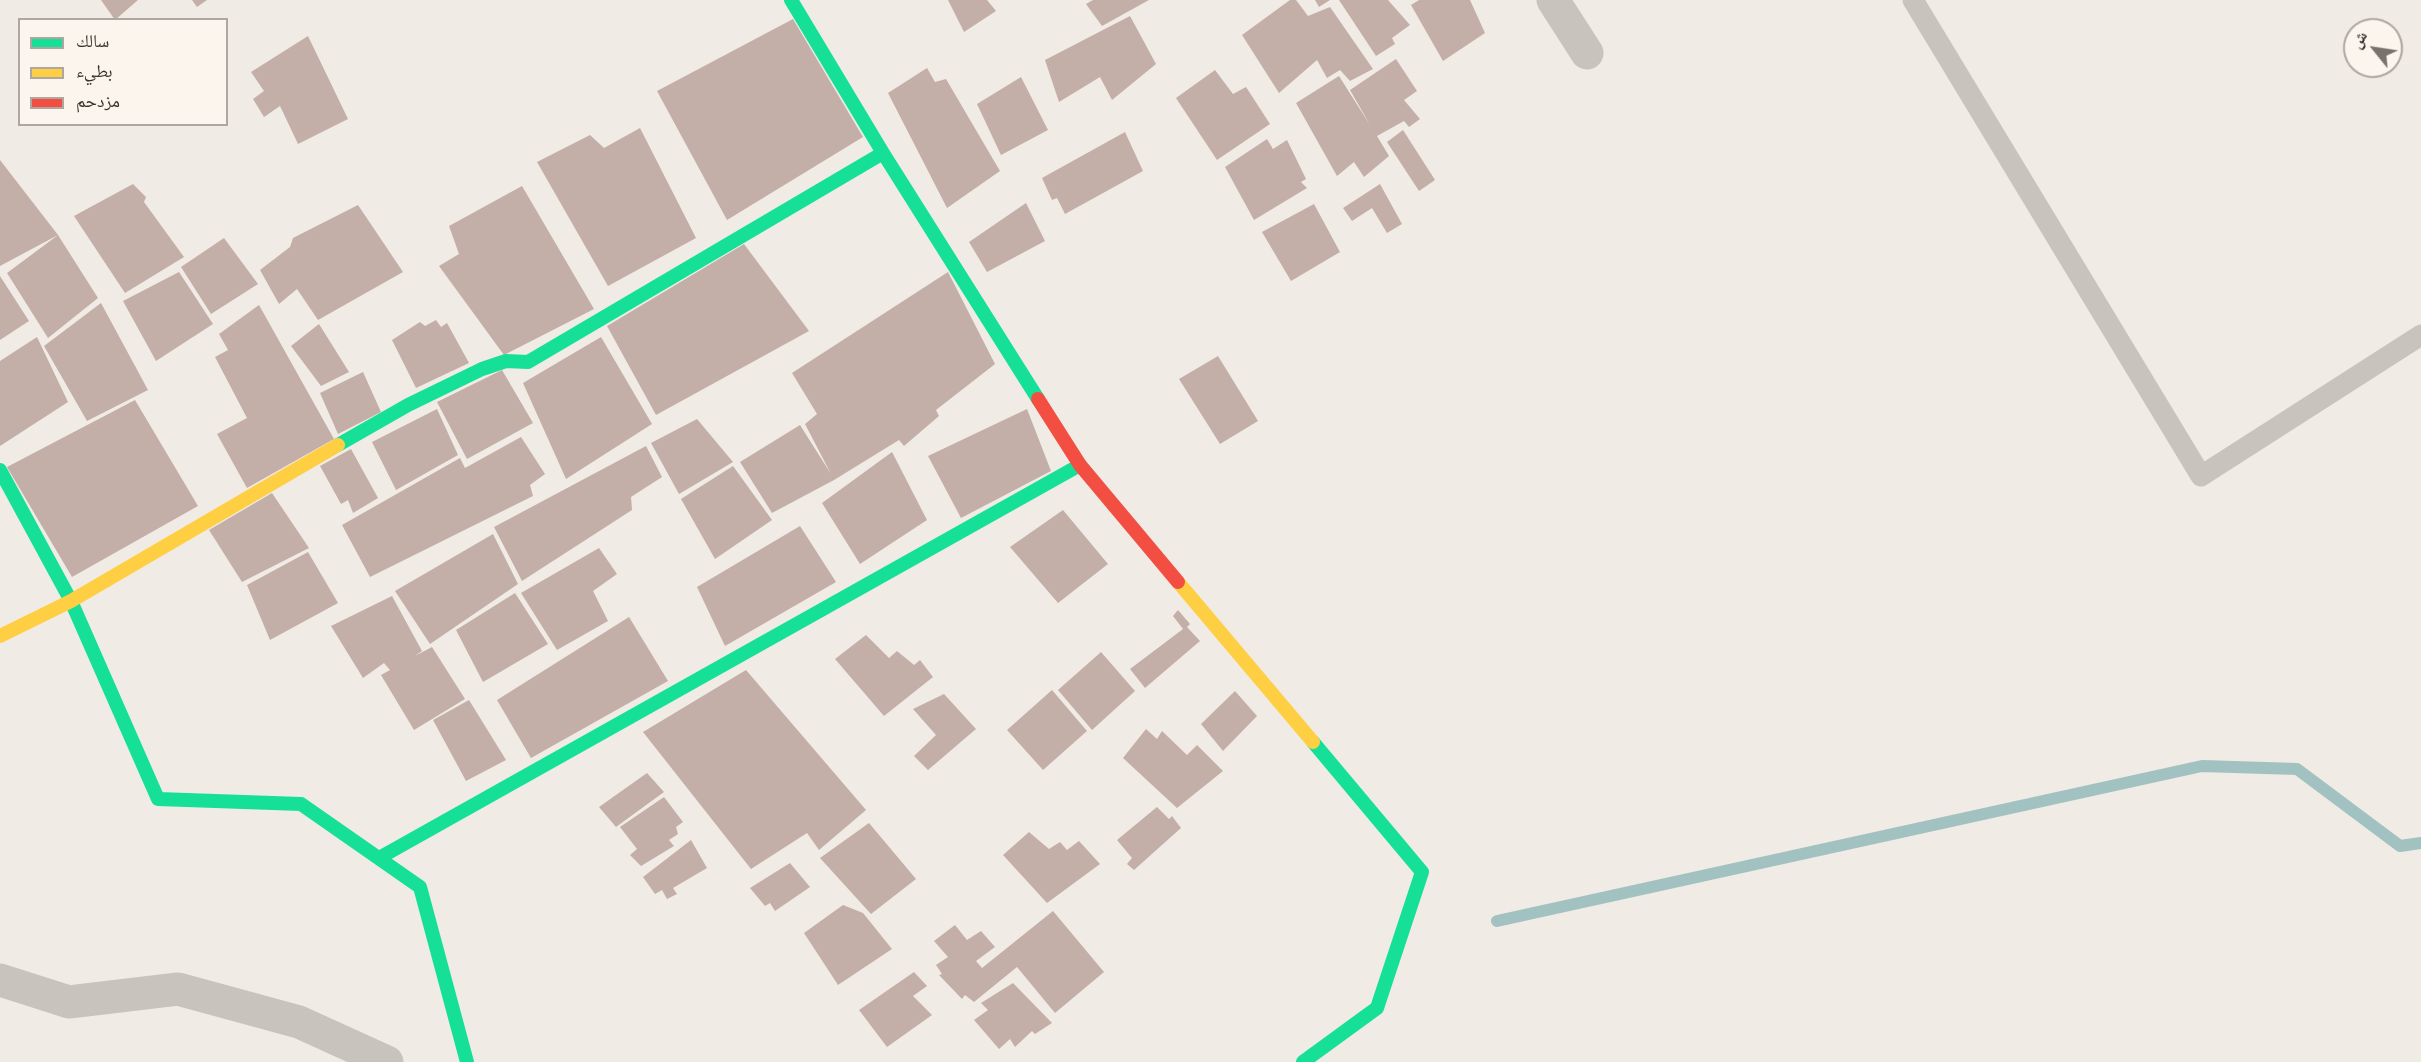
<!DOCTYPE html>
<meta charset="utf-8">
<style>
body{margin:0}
#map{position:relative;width:2421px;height:1062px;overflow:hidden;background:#f0ebe5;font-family:Jost,"Noto Naskh Arabic",sans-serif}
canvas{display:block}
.legend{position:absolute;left:18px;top:18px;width:210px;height:108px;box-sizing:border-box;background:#fbf5ee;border:2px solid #aea6a0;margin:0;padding:8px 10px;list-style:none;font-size:18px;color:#3b302b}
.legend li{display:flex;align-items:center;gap:12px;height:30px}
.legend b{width:30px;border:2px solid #aea6a0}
.north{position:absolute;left:2343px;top:18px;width:60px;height:60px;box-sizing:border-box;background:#fbf5ee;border:2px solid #aea6a0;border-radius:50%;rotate:300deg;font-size:16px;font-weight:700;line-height:24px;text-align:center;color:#3b302b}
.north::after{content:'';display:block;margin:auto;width:21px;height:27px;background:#7a716c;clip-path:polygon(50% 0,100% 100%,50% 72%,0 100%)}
</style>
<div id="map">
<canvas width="2421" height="1062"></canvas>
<ul class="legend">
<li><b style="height:8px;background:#16e098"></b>سالك</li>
<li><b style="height:8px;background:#ffcf43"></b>بطيء</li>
<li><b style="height:8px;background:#f24e42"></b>مزدحم</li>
</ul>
<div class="north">ش</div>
</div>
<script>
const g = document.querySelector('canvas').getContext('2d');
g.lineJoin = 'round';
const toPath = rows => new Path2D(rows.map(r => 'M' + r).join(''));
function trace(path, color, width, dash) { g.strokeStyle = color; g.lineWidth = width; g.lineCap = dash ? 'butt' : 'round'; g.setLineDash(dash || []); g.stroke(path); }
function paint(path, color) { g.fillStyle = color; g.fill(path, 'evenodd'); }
trace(toPath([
 [1497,921,2202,766,2297,769,2400,846,2421,843]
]), '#a1c2c1', 12);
paint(toPath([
 [101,0,138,0,115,20],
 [192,0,207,0,197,7],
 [948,0,987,0,996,11,964,32],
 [1093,0,1149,0,1102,26,1086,4],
 [1290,0,1296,0,1308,16,1330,7,1373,69,1350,81,1340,70,1327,78,1317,60,1279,93,1242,35],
 [1315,0,1330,0,1319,7],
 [1339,0,1388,0,1410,25,1392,38,1395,44,1376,56],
 [1419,0,1470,0,1485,33,1443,61,1411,5],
 [1130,16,1156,64,1112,100,1100,77,1059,102,1045,60],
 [793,19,863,137,727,220,657,91],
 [308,36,348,119,298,144,280,106,264,117,253,99,264,91,251,72],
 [1396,59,1417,91,1404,100,1420,119,1409,127,1404,121,1377,136,1389,156,1364,177,1354,162,1337,176,1296,103,1339,76,1370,125,1350,90],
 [927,68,935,82,946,79,1000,171,947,208,888,93],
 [1215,70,1233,94,1246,87,1270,124,1217,160,1176,98],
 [1021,77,1048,130,1001,155,977,104],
 [640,128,696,238,608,286,537,162,590,135,604,148],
 [1403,130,1435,180,1419,191,1387,142],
 [1125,132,1143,171,1065,214,1057,198,1052,200,1042,178],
 [1267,139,1273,149,1287,140,1306,179,1301,182,1307,188,1254,220,1225,167],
 [0,160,58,235,98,298,48,338,7,273,58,235,0,266],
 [133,184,146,197,144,202,184,257,125,293,74,216],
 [1380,184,1402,224,1387,233,1372,208,1352,221,1343,208],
 [522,186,594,309,504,355,439,266,459,254,449,226],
 [1026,203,1045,241,987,272,969,242],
 [1314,204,1340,252,1291,281,1262,232],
 [358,205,403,272,318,320,297,289,279,304,260,270,290,247,293,238],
 [224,238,258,284,211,314,181,267],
 [744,244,809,331,656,415,607,326],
 [179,272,213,324,156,361,123,301],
 [948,272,995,364,936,410,939,416,904,446,899,440,834,480,772,513,740,462,800,425,831,474,805,424,817,414,792,373],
 [0,276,29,321,0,340],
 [101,303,148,390,87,421,44,346],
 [259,305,334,439,247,488,217,434,247,418,215,357,228,350,219,334],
 [436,320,441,327,447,323,469,363,416,388,392,340,420,322,425,326],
 [319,324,349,372,321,386,291,346],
 [37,337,68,402,0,446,0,361],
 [601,337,652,424,566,479,523,383],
 [1218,356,1258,421,1220,444,1179,379],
 [502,370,533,423,467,459,437,402],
 [363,372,381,412,338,434,320,393],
 [135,400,198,506,72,577,7,467],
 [437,409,458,455,396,490,372,442],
 [1027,409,1051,471,961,518,928,456],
 [697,419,733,462,679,494,651,443],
 [521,437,545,474,530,485,533,496,370,577,342,525,460,458,465,468],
 [646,446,662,477,631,497,632,510,522,581,494,527],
 [351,449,378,498,353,513,348,500,341,504,320,466],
 [892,452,927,520,860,564,822,503],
 [733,466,772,520,715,559,681,499],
 [272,493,309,548,242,582,209,530],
 [1063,510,1108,564,1058,603,1010,547],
 [800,526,836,582,725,646,697,587],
 [493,534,518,584,430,644,395,591],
 [599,548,617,574,593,591,608,621,557,650,521,593],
 [308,552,338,603,270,640,247,585],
 [515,593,548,644,483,682,456,630],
 [392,596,422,651,415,656,432,647,465,699,414,730,381,675,390,670,384,663,363,678,331,626],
 [1178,610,1190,624,1187,627,1200,641,1145,688,1130,669,1183,629,1173,616],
 [629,617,668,681,531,758,497,700],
 [866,635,889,658,897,651,914,665,920,660,933,677,884,716,835,659],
 [1101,652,1135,691,1092,730,1058,690],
 [746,670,866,810,819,850,807,833,751,869,643,732],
 [1052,690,1087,731,1043,770,1007,730],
 [1235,691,1257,716,1223,751,1201,724],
 [944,694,976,729,928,770,914,756,936,735,913,709],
 [469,700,506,760,466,781,433,720],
 [1146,729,1157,739,1162,731,1187,755,1197,745,1223,771,1177,808,1123,758],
 [647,773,664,792,616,827,599,807],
 [664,797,683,822,676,827,678,834,669,840,674,846,641,866,630,855,637,849,620,827],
 [1157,807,1169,819,1172,816,1181,828,1134,870,1127,864,1132,858,1117,840],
 [869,823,916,879,871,914,820,858],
 [1029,832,1049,849,1060,842,1067,850,1079,841,1100,864,1047,903,1003,855],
 [691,840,707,868,673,888,677,894,667,899,662,890,655,894,643,877],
 [790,863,810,887,775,911,770,903,765,906,750,888],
 [843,905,863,913,892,949,838,985,804,933],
 [1053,911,1104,972,1055,1013,1017,967,974,1002,965,995,962,999,939,975,942,974,936,965,948,957,934,941,955,925,967,940,981,931,995,947,976,961,982,968],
 [914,972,927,986,913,996,932,1015,887,1047,859,1010],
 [1013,983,1052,1023,1035,1034,1032,1031,1015,1047,1010,1039,999,1049,974,1020,988,1010,981,1003]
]), '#c3afa7');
trace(toPath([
 [1913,0,2201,476,2421,335]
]), '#c9c3be', 21);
trace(toPath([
 [1553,0,1587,53],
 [0,980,69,1002,178,989,299,1022,387,1062]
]), '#c9c3be', 33);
trace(toPath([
 [791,0,883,153,1038,399],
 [338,445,408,405,482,369,506,361,528,362,883,153],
 [0,470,71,601,158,799,301,804,420,887,467,1062],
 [379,858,1080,465],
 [1303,1062,1377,1008,1422,872,1313,742]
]), '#16e098', 14);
trace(toPath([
 [1178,582,1313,742],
 [0,636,71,601,338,445]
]), '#ffcf43', 14);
trace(toPath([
 [1038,399,1080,465,1178,582]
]), '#f24e42', 14);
</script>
